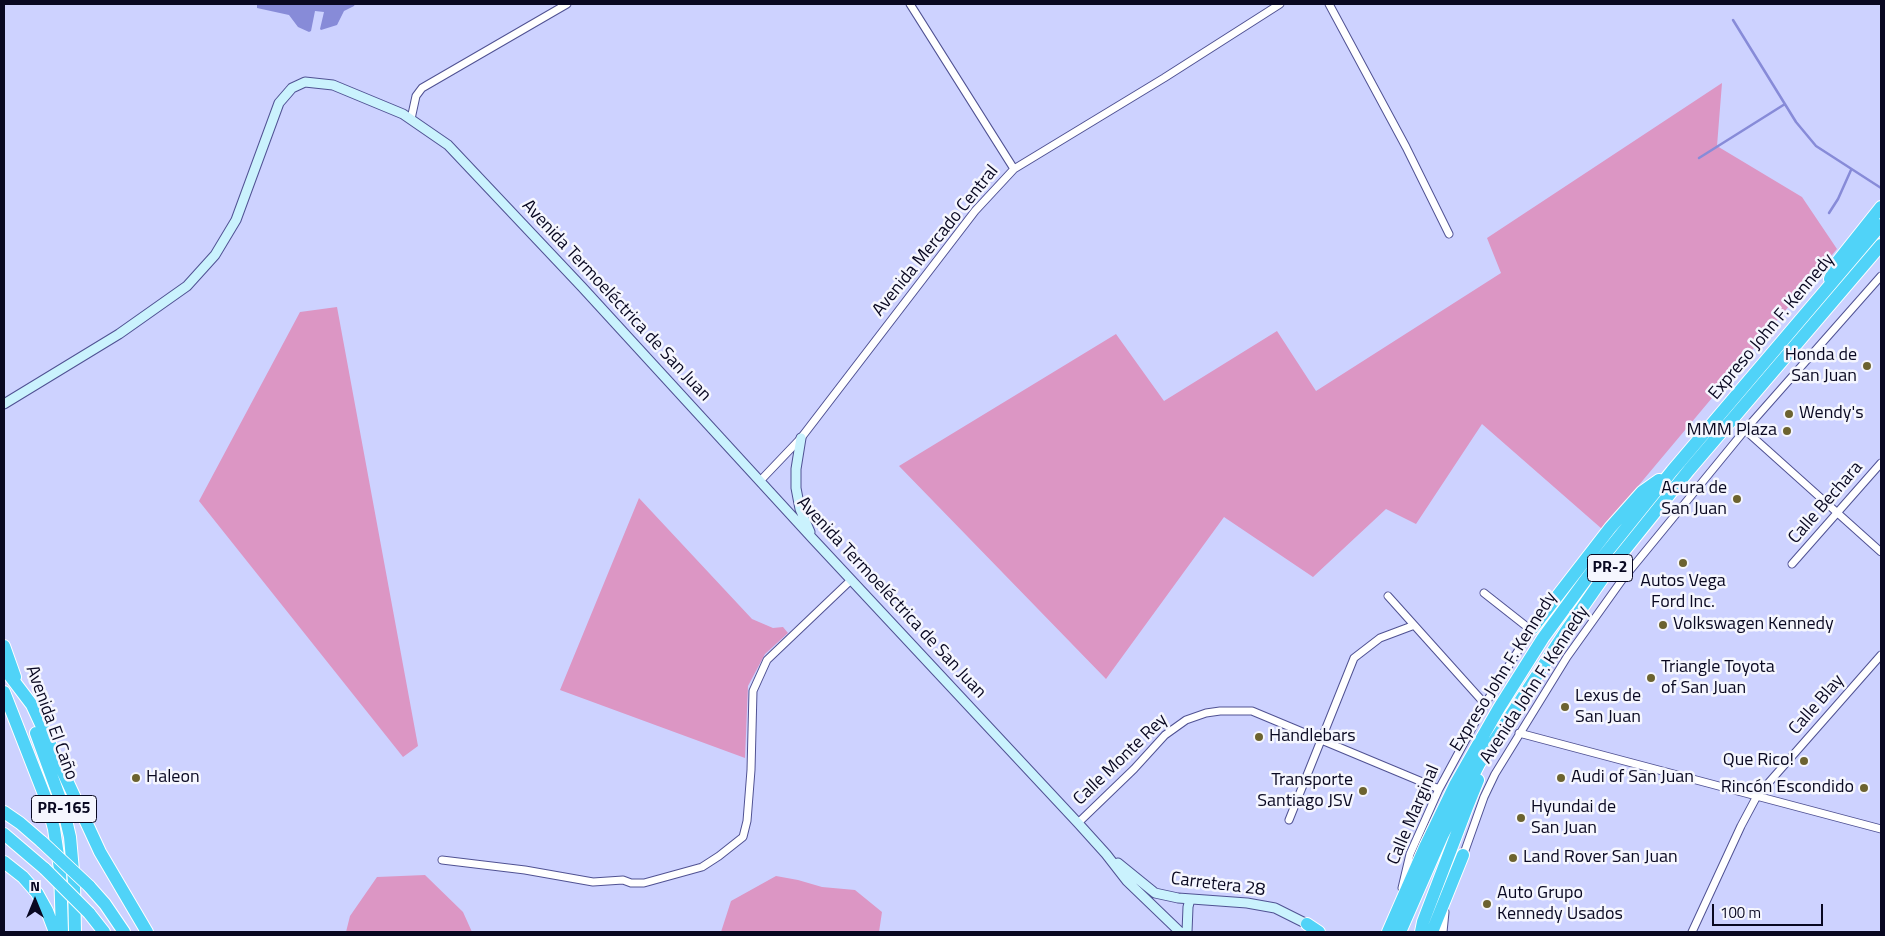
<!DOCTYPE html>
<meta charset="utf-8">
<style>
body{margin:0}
#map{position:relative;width:1885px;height:936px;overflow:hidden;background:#cdd2ff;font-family:"Titillium Web",sans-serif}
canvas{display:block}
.frame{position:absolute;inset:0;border:5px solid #090821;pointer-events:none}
.north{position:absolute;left:10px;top:876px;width:50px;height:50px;-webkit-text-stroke:4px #f5f6fe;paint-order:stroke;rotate:0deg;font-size:14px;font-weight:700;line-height:20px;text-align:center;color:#090821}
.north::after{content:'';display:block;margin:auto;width:18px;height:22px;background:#090821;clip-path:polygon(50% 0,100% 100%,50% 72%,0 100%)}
.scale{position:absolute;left:1712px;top:904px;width:111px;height:22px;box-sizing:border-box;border:2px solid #090821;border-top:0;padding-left:6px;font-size:15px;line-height:18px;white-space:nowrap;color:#090821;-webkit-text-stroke:4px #f5f6fe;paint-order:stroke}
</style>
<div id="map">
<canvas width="1885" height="936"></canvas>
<div class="frame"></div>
<div class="north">N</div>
<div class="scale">100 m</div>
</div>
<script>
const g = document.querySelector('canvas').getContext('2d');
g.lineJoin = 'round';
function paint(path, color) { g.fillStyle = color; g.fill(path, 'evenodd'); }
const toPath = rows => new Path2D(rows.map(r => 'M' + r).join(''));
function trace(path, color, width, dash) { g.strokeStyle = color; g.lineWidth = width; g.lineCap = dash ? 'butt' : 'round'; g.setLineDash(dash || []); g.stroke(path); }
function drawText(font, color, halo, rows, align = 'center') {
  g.font = font + ' "Titillium Web",sans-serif'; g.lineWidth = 5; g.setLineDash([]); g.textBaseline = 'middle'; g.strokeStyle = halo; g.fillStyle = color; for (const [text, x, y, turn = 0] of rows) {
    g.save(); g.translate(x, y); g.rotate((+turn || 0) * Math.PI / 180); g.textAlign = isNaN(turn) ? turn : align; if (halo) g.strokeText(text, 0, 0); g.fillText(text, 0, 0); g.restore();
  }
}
paint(toPath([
 [1722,83,1717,146,1802,197,1837,249,1602,529,1482,424,1416,524,1386,509,1313,577,1224,517,1106,679,899,466,1116,334,1164,401,1277,331,1316,391,1501,273,1487,238],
 [337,307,418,746,403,757,199,501,300,312],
 [639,498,752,619,773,628,783,627,788,633,765,654,748,686,745,758,560,690],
 [425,875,463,912,472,932,346,932,350,916,377,877],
 [776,876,798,880,822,887,855,890,882,912,879,932,721,932,731,901]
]), '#dc96c4');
paint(toPath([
 [257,4,355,4,354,6,344,11,337,25,321,30,320,29,324,12,315,11,311,31,309,32,298,27,289,15,257,8]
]), '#878bd8');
trace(toPath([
 [1733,20,1796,122,1816,146,1881,188],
 [1699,158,1785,104],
 [1829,213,1838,199,1851,170]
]), '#878bd8', 2.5);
const street = toPath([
 [910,4,1014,169],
 [1329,4,1406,147,1449,234],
 [411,119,416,96,422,88,567,4],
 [1745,430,1881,552],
 [760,481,801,438,975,211,1014,169,1164,78,1280,4],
 [1792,564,1881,463],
 [1388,596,1485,704],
 [1519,733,1881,829],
 [1289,820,1354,658,1380,638,1412,626],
 [1078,823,1134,769,1165,735,1186,720,1206,713,1220,711,1252,711,1439,789],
 [1463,856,1484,797,1495,774,1567,657,1622,580,1745,430,1881,276],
 [442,860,525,870,593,882,623,880,631,883,644,883,702,867,719,856,743,837,747,821,751,770,753,691,767,660,851,580],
 [1402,888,1410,854,1439,789,1485,704,1531,630,1484,593],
 [1443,932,1445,912],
 [1692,932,1741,826,1757,796,1881,655]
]);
const secondary = toPath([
 [4,404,119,334,187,286,215,255,236,220,279,103,292,88,305,82,333,85,403,114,448,145,582,287,813,539,1078,823,1106,854,1127,881,1180,932],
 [801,438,796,469,796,488,800,509,810,532],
 [1118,863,1155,893,1178,898,1247,903,1275,908,1307,924],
 [1187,932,1188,907,1190,899]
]);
const highway = toPath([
 [1830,279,1838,261,1881,207],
 [1531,630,1610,528,1642,492,1659,480],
 [4,646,15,677],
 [4,668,32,705,100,852,147,932],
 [4,692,47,802,54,829,60,869,62,932],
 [36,733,63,807,70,837,74,882,75,932],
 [4,812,20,823,42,842],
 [4,834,45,869],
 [4,862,23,877,37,893,47,911,55,932],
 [89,886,105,904,124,932],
 [89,913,104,932],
 [1307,924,1319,932],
 [1388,932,1426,845,1455,785,1499,708,1543,638,1598,563,1672,471,1881,225],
 [1400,932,1442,836,1479,764,1564,634,1607,572,1689,470,1881,245],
 [1421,932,1423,922,1467,807,1478,780],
 [1432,932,1463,855]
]);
trace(street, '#505293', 9);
trace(secondary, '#505293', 11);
trace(highway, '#fff', 14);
trace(street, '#fff', 7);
trace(secondary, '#caf2fd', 9);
trace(highway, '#50d3f8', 12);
const highwayBridge = toPath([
 [42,842,89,886],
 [45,869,89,913]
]);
trace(highwayBridge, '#fff', 14, []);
trace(highwayBridge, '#50d3f8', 12);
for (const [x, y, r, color] of [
 [1867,366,5,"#6c6330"],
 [1789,414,5,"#6c6330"],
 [1787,431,5,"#6c6330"],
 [1737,499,5,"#6c6330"],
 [1683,563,5,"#6c6330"],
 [1663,625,5,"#6c6330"],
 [1651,678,5,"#6c6330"],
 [1565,707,5,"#6c6330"],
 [1259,737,5,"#6c6330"],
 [1804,761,5,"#6c6330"],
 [136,778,5,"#6c6330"],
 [1561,778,5,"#6c6330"],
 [1864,788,5,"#6c6330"],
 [1363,791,5,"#6c6330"],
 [1521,818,5,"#6c6330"],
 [1513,858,5,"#6c6330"],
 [1487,904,5,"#6c6330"]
]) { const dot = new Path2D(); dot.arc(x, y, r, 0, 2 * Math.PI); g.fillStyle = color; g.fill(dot); trace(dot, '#f5f6fe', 2); }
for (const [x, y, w] of [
 [1610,568,45],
 [64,809,65]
]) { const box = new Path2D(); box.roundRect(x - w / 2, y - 13.5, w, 27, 4); g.fillStyle = '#f5f6fe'; g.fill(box); trace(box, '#090821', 1); }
drawText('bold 16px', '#090821', null, [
 ["PR-2",1610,568],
 ["PR-165",64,809]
]);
drawText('18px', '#090821', '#f5f6fe', [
 ["Avenida Mercado Central",936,241,-51],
 ["Avenida Termoeléctrica de San Juan",616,301,47],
 ["Expreso John F. Kennedy",1772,327,-50],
 ["Calle Bechara",1826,503,-49],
 ["Avenida Termoeléctrica de San Juan",891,598,47],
 ["Expreso John F. Kennedy",1504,672,-58],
 ["Avenida John F. Kennedy",1535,685,-57],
 ["Calle Blay",1817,705,-49],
 ["Avenida El Caño",51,723,70],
 ["Calle Monte Rey",1121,760,-44],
 ["Calle Marginal",1414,815,-67],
 ["Carretera 28",1218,885,7]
]);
drawText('18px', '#090821', '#f5f6fe', [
 ["Honda de",1857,356,"right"],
 ["San Juan",1857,377,"right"],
 ["Wendy's",1799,414],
 ["MMM Plaza",1777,431,"right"],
 ["Acura de",1727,489,"right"],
 ["San Juan",1727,510,"right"],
 ["Autos Vega",1683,582,"center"],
 ["Ford Inc.",1683,603,"center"],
 ["Volkswagen Kennedy",1673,625],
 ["Triangle Toyota",1661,668],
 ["of San Juan",1661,689],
 ["Lexus de",1575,697],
 ["San Juan",1575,718],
 ["Handlebars",1269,737],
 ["Que Rico!",1794,761,"right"],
 ["Haleon",146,778],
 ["Audi of San Juan",1571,778],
 ["Transporte",1353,781,"right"],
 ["Santiago JSV",1353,802,"right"],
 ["Rincón Escondido",1854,788,"right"],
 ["Hyundai de",1531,808],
 ["San Juan",1531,829],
 ["Land Rover San Juan",1523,858],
 ["Auto Grupo",1497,894],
 ["Kennedy Usados",1497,915]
], 'left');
</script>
